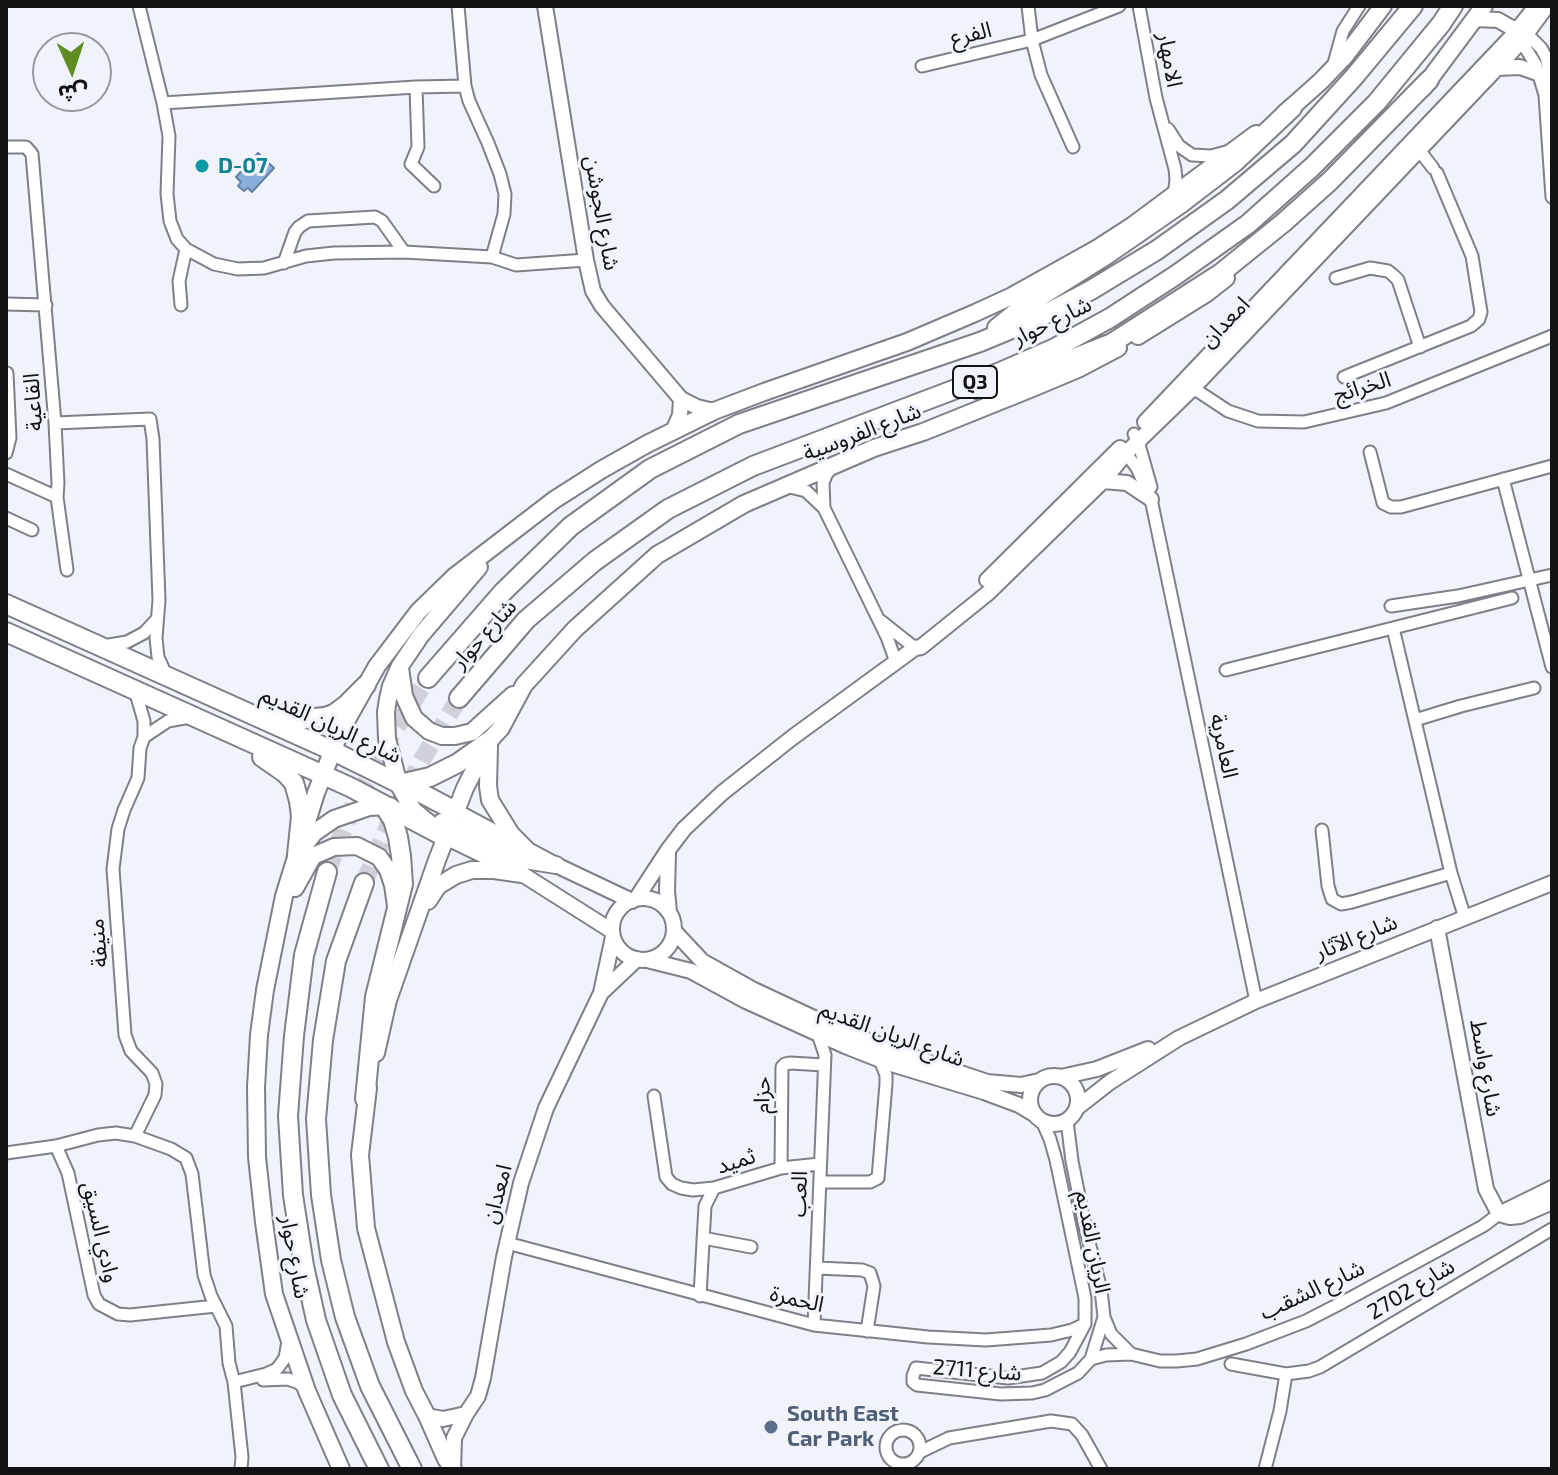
<!DOCTYPE html>
<meta charset="utf-8">
<style>
body{margin:0}
#map{position:relative;width:1558px;height:1475px;overflow:hidden;background:#f1f3fb;font-family:"Exo 2","Noto Sans Arabic",sans-serif}
canvas{display:block}
.frame{position:absolute;inset:0;border:8px solid #121215;pointer-events:none}
.north{position:absolute;left:32px;top:32px;width:80px;height:80px;box-sizing:border-box;background:#f1f3fb;border:2px solid #98999f;border-radius:50%;rotate:177deg;font-size:22px;font-weight:700;line-height:32px;text-align:center;color:#121215}
.north::after{content:'';display:block;margin:auto;width:28px;height:36px;background:#5f8d21;clip-path:polygon(50% 0,100% 100%,50% 72%,0 100%)}
</style>
<div id="map">
<canvas width="1558" height="1475"></canvas>
<div class="frame"></div>
<div class="north">ش</div>
</div>
<script>
const g = document.querySelector('canvas').getContext('2d');
g.lineJoin = 'round';
function paint(path, color) { g.fillStyle = color; g.fill(path, 'evenodd'); }
const toPath = rows => new Path2D(rows.map(r => 'M' + r).join(''));
function trace(path, color, width, dash) { g.strokeStyle = color; g.lineWidth = width; g.lineCap = dash ? 'butt' : 'round'; g.setLineDash(dash || []); g.stroke(path); }
function drawText(font, color, halo, rows, align = 'center') {
  g.font = font + ' "Exo 2","Noto Sans Arabic",sans-serif'; g.lineWidth = 6; g.setLineDash([]); g.textBaseline = 'middle'; g.strokeStyle = halo; g.fillStyle = color; for (const [text, x, y, turn = 0] of rows) {
    g.save(); g.translate(x, y); g.rotate((+turn || 0) * Math.PI / 180); g.textAlign = isNaN(turn) ? turn : align; if (halo) g.strokeText(text, 0, 0); g.fillText(text, 0, 0); g.restore();
  }
}
const water = toPath([
 [258,153,274,168,252,192,248,188,244,191,238,186,241,182,236,177,258,153]
]);
paint(water, '#89afdd');
trace(water, '#6580a1', 2);
trace(toPath([
 [327,872,354,804,391,736,428,678],
 [364,883,391,819,423,758,459,698]
]), '#d0d1d8', 18, [18, 9]);
const minor = toPath([
 [139,6,163,103,169,136,167,194,170,221,177,239,186,249,179,281,181,305],
 [458,6,465,86,469,101,488,143,500,174,505,194,504,214,492,257],
 [1028,6,1032,40,1041,75,1073,147],
 [1139,6,1156,98,1175,169,1176,180,1174,195],
 [1527,34,1541,48,1546,57,1549,70,1546,90],
 [1521,41,1536,65,1545,95,1552,197],
 [922,66,1032,40,1119,6],
 [1333,67,1343,31,1359,6],
 [416,87,418,147,411,164,434,186],
 [163,103,416,87,465,86],
 [1168,129,1179,146,1192,155,1211,156,1226,152],
 [6,147,26,147,32,154,55,423,58,483,57,497,67,570],
 [1419,150,1433,168],
 [186,249,214,264,238,269,264,268,306,256,334,253,404,252,492,257,516,265,586,260],
 [284,263,295,232,299,227,308,221,375,217,382,221,404,252],
 [1336,278,1370,268,1388,271,1393,275,1398,280,1420,347],
 [6,304,46,305],
 [1344,377,1471,326,1479,319,1481,312,1472,256,1437,173],
 [1187,384,1228,411,1258,421,1304,422,1386,403,1552,336],
 [55,423,150,419,153,439,159,600,156,638,158,657,166,675],
 [1134,434,1138,441,1151,487],
 [1122,448,1137,468,1151,499,1256,1001],
 [1370,452,1383,503,1391,507,1401,507,1552,466],
 [6,453,10,438,7,373],
 [6,474,57,497],
 [1503,479,1552,667],
 [786,486,806,491,824,508,887,637,896,662],
 [824,508,823,483,826,475,832,467],
 [6,518,32,530],
 [1391,606,1458,596,1552,575],
 [881,621,915,648],
 [1393,628,1512,598],
 [103,646,127,642,144,633,157,619],
 [1226,670,1393,628,1451,873,1465,918],
 [1415,720,1461,706,1534,688],
 [144,737,168,721,190,717],
 [1322,830,1328,886,1332,899,1341,904,1352,902,1451,873],
 [654,1096,666,1177,672,1184,681,1188,693,1190,714,1188],
 [1042,1121,1050,1139,1056,1160,1085,1298,1085,1324,1070,1352,1061,1362,1042,1373,1008,1378,916,1368,913,1376,913,1382,917,1385,1001,1394,1032,1393,1045,1390,1078,1373,1091,1359,1104,1317,1101,1290,1085,1226,1072,1161,1067,1121],
 [135,1136,155,1095,156,1084,152,1073,131,1051,125,1035,113,869,118,829,124,810,138,778,140,748,144,737,144,721,135,690],
 [56,1146,68,1173,94,1295,99,1304,118,1314,130,1315,216,1306],
 [6,1153,56,1146,98,1135,116,1133,135,1136,171,1149,186,1158,192,1174,204,1275,211,1296,226,1326,229,1363,234,1382],
 [781,1168,782,1067,785,1064,790,1063,824,1065],
 [820,1182,870,1182,878,1178,886,1084,886,1075,880,1060],
 [703,1238,751,1247],
 [507,1243,814,1325,928,1337,986,1340,1051,1335,1072,1330,1085,1324],
 [817,1268,862,1270,870,1273,874,1286,867,1331],
 [700,1296,705,1206,714,1188,781,1168,820,1164],
 [1104,1317,1111,1334,1131,1354],
 [814,1325,825,1055,818,1034],
 [1091,1359,1106,1355,1131,1354,1160,1361,1177,1361,1197,1359,1246,1344,1306,1321,1343,1302,1483,1226,1499,1214],
 [1231,1364,1286,1374,1309,1371,1320,1367,1552,1229],
 [263,1380,288,1379,299,1383,306,1390],
 '886 1447a17 17 0 1 1 34 0a17 17 0 1 1-34 0Z',
 [920,1452,949,1438,1051,1421,1072,1424,1082,1435,1101,1469],
 [241,1469,242,1457,234,1382,266,1374,277,1369,285,1358,288,1341],
 [1265,1469,1280,1411,1286,1374]
]);
const tertiary = toPath([
 [545,6,586,260,593,291,602,306,681,399,697,407,714,411],
 [1475,19,1498,20,1512,28,1519,28,1523,32],
 [1497,68,1520,67,1540,74],
 [1145,422,1514,34,1536,6],
 [673,431,680,415,681,399],
 [1103,481,1127,483,1151,499],
 [987,580,1120,448],
 [457,812,556,865,632,901],
 [445,837,522,874,612,931],
 [668,853,667,891,669,912],
 '612 929a31 31 0 1 1 62 0a31 31 0 1 1-62 0Z',
 [636,899,668,850,684,829,722,793,793,737,915,648,921,647,988,593,1103,481,1126,453,1192,389,1497,68,1521,41,1547,6],
 [1437,928,1486,1189,1499,1214],
 [674,931,702,961,754,990,831,1026,892,1050,987,1082,1021,1085,1039,1081],
 [647,960,691,971,746,1001,845,1046,888,1063,984,1092,1019,1105,1034,1114],
 [601,993,637,959],
 '1030 1100a24 24 0 1 1 48 0a24 24 0 1 1-48 0Z',
 [1061,1077,1097,1069,1148,1049],
 [1078,1107,1110,1082,1179,1038,1256,1001,1552,883],
 [1499,1214,1552,1188],
 [1499,1214,1510,1217,1520,1216,1552,1202],
 [427,1416,443,1419,466,1414],
 [453,1469,454,1438,466,1414,478,1396,483,1378,504,1257,521,1183,546,1108,601,993,613,937]
]);
const secondary = toPath([
 [1423,88,1484,6],
 [1284,114,1321,81,1345,56,1383,6],
 [1138,336,1207,293,1226,278],
 [400,668,404,696,414,718,429,731,442,736,455,736,472,732,513,695],
 [489,746,488,786,490,800,511,834,526,849],
 [442,822,516,856,531,861,556,865],
 [430,824,413,810,399,785,387,739,386,712,388,699,391,686,400,666,421,635,479,567],
 [303,847,314,833,334,819,369,807,390,806],
 [295,888,313,856,334,847,357,846,379,857,388,870,393,885,396,906],
 [428,901,438,886,456,875,472,870,494,870,522,874],
 [376,1053,388,1000,437,860,465,788,489,741,501,728,524,685,575,629,657,555,744,504,874,448,923,432,1030,389,1080,368,1118,348],
 [368,1088,360,1155,366,1228,396,1342,414,1391,427,1416,446,1459,453,1469],
 [341,1469,307,1391,274,1294,264,1222,257,1157,256,1087,259,1035,265,990,284,896,316,793,340,732,377,666,418,612,455,576,554,500,601,470,647,444,714,411,764,392,907,342,975,313,1012,296,1098,248,1132,226,1256,134]
]);
const trunk = toPath([
 [997,328,1023,307,1106,255,1180,204,1236,161,1292,108],
 [979,390,1006,385,1112,343,1221,273,1283,223,1330,181,1429,80],
 [6,604,333,751,398,783,404,784,457,812],
 [6,632,350,787,445,837],
 [428,678,503,592,571,526,650,469,739,424,980,342,1038,318,1091,290,1157,250,1227,200,1293,144,1354,77,1413,6],
 [459,698,526,620,595,561,668,509,753,466,998,373,1055,348,1110,318,1176,275,1248,224,1312,167,1377,102,1441,24,1453,6],
 [263,712,303,719,325,717,334,714,346,705,366,685],
 [262,757,285,773,294,783,299,801,301,816,297,855],
 [400,784,430,777,458,763,489,741],
 [327,872,304,955,294,1036,288,1116,293,1195,304,1266,316,1320,342,1395,379,1469],
 [364,883,336,961,323,1040,316,1119,321,1195,331,1260,345,1317,370,1386,412,1469],
 [365,1099,375,997,403,884,401,856,398,837,393,820,384,806]
]);
trace(minor, '#7f8087', 15);
trace(tertiary, '#7f8087', 18);
trace(secondary, '#7f8087', 20);
trace(trunk, '#7f8087', 22);
trace(minor, '#fff', 11);
trace(tertiary, '#fff', 14);
trace(secondary, '#fff', 16);
trace(trunk, '#fff', 18);
for (const [x, y, r, color] of [
 [202,166,8,"#0f9aa8"],
 [771,1427,8,"#5c6f8a"]
]) { const dot = new Path2D(); dot.arc(x, y, r, 0, 2 * Math.PI); g.fillStyle = color; g.fill(dot); trace(dot, '#f1f3fb', 3); }
for (const [x, y, w] of [
 [975,382,44]
]) { const box = new Path2D(); box.roundRect(x - w / 2, y - 16, w, 32, 6); g.fillStyle = '#f1f3fb'; g.fill(box); trace(box, '#121215', 2); }
drawText('bold 20px', '#121215', null, [
 ["Q3",975,382]
]);
drawText('22px', '#121215', '#f1f3fb', [
 ["الفرع",971,34,-13],
 ["الامهار",1170,60,80],
 ["شارع الجوشن",602,213,80],
 ["شارع حوار",1052,321,-26],
 ["امعدان",1225,322,-46],
 ["الخرائج",1362,387,-17],
 ["القاعية",33,402,-94],
 ["شارع الفروسية",862,432,-21],
 ["شارع حوار",484,634,-48],
 ["شارع الريان القديم",331,725,25],
 ["العامرية",1224,746,78],
 ["شارع الآثار",1356,937,-22],
 ["منيفة",98,943,-95],
 ["شارع الريان القديم",892,1034,20],
 ["شارع واسط",1486,1068,80],
 ["حزام",762,1095,-89],
 ["ثميد",736,1161,-18],
 ["امعدان",497,1194,-75],
 ["العب",799,1194,-88],
 ["وادي السيق",101,1232,77],
 ["الريان القديم",1093,1242,79],
 ["شارع حوار",295,1257,80],
 ["شارع 2702",1411,1289,-31],
 ["شارع الشقب",1312,1290,-25],
 ["الحمرة",797,1299,13],
 ["شارع 2711",977,1370,4]
]);
drawText('bold 22px', '#0d838f', '#f1f3fb', [
 ["D-07",218,166]
], 'left');
drawText('bold 22px', '#4e5e75', '#f1f3fb', [
 ["South East",787,1414],
 ["Car Park",787,1439]
], 'left');
</script>
